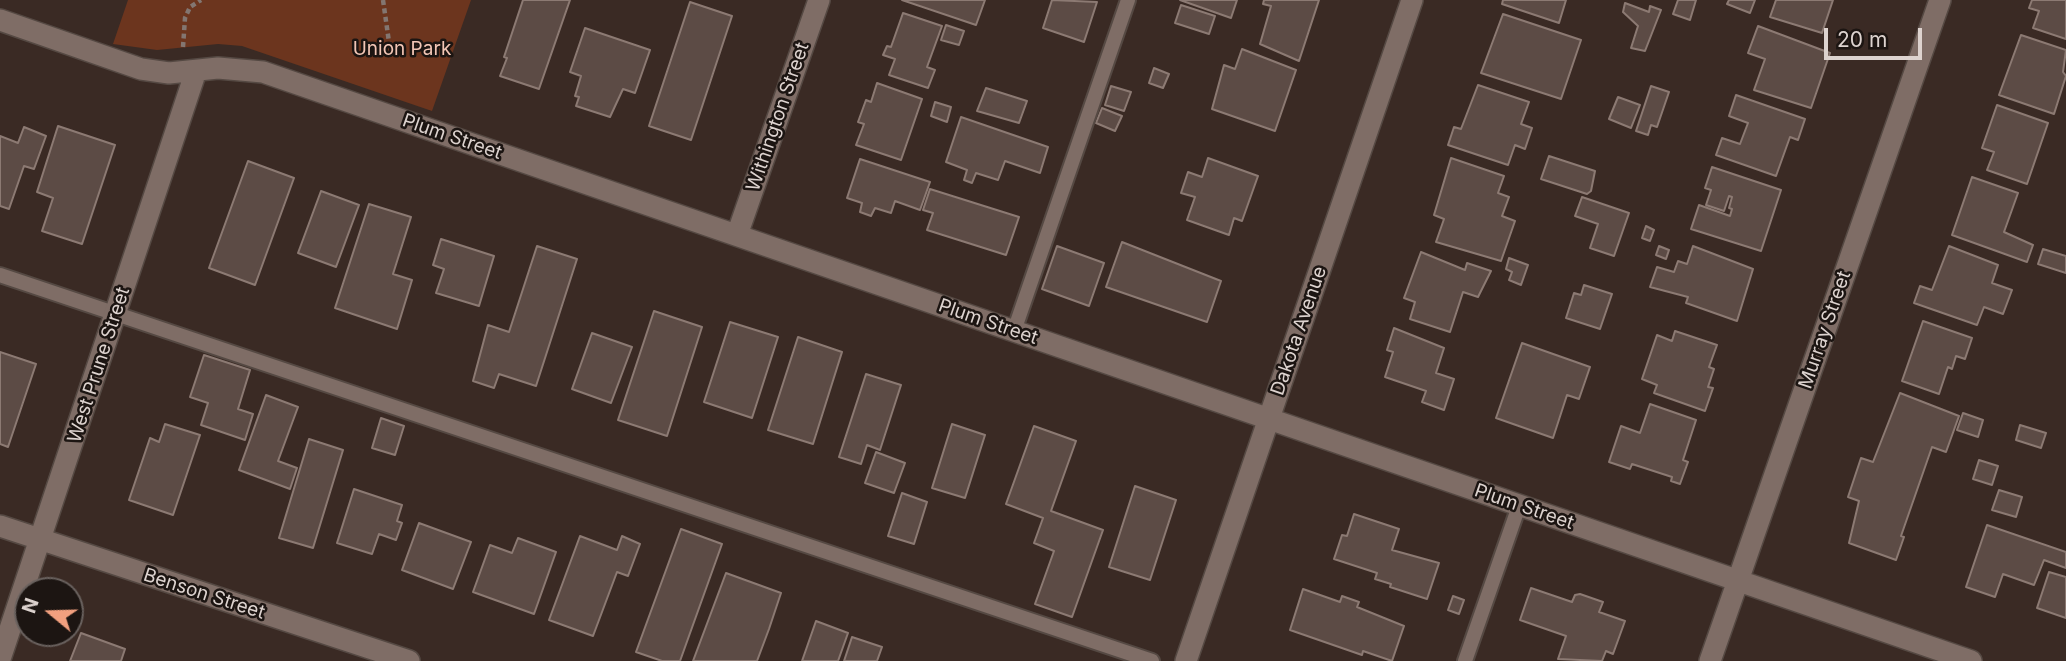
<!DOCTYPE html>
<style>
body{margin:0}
#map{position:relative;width:2066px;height:661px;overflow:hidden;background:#3a2a24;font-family:Inter,sans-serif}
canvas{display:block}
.north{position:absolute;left:14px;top:577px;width:70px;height:70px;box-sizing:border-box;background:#1c1512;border:2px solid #69615e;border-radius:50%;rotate:289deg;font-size:19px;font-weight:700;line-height:28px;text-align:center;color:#ddd3cf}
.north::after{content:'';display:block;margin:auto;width:24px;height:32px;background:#f2a07f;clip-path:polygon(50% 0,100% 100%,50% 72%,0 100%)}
.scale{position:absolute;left:1824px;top:28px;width:98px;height:32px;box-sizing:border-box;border:4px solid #ddd3cf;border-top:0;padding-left:9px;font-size:21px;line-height:24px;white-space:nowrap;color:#ddd3cf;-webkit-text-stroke:5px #1c1512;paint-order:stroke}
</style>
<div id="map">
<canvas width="2066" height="661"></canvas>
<div class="north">N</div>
<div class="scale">20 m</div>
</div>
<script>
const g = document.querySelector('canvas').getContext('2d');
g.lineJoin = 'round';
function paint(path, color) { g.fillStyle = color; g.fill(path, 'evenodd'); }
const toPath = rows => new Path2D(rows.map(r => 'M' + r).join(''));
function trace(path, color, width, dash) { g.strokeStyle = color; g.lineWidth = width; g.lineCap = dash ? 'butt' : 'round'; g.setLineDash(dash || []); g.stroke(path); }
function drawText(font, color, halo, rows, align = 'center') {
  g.font = font + ' Inter,sans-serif'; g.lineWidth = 5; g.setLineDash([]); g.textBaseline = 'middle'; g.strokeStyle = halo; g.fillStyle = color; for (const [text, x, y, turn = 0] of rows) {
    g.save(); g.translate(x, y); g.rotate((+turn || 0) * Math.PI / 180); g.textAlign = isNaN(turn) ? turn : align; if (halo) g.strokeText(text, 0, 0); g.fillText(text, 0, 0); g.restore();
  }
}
paint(toPath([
 [128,0,471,0,432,111,242,46,218,44,157,50,113,44]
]), '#6c351e');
const building = toPath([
 [523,0,570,0,539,89,500,76,507,58,504,57,523,0],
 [902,0,985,0,976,25,902,0],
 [1052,0,1097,2,1084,42,1043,28,1052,0],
 [1180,0,1237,0,1231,18,1180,0],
 [1264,0,1319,0,1299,61,1260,44,1271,6,1263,4,1264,0],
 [1503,0,1566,0,1559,23,1502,4,1503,0],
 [1678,0,1696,0,1690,20,1673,14,1678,0],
 [1729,0,1755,0,1750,13,1727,4,1729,0],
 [1776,0,1833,0,1822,33,1770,17,1776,0],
 [2032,0,2066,0,2066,39,2033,28,2039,11,2029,8,2032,0],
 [690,2,732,16,691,140,649,126,690,2],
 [1625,3,1649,12,1650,6,1661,10,1645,51,1631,48,1638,26,1623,12,1625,3],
 [1181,5,1215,16,1209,34,1175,23,1181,5],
 [903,13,942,26,927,67,935,70,928,88,889,75,895,59,883,55,887,46,891,47,903,13],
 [1503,14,1581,40,1561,99,1481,73,1503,14],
 [946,25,964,31,959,45,941,40,946,25],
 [1758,26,1830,53,1811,108,1754,90,1765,59,1748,53,1758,26],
 [585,28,650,50,635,93,623,89,610,117,576,106,579,97,575,96,581,76,570,72,585,28],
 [2021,35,2066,50,2063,72,2066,76,2054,114,1999,95,2021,35],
 [1242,49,1296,70,1275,131,1212,109,1224,65,1235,69,1242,49],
 [1154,68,1169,74,1163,88,1149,83,1154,68],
 [877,83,922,99,901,160,856,145,864,124,858,122,866,100,871,102,877,83],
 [1478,85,1529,102,1521,124,1532,128,1525,149,1515,145,1508,165,1448,145,1454,127,1461,129,1478,85],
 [1111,86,1131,92,1124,111,1105,105,1111,86],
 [1651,86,1669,92,1657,127,1651,125,1648,135,1636,131,1651,86],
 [986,88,1027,101,1019,123,977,111,986,88],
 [1736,95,1805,119,1798,140,1790,137,1776,176,1716,155,1722,138,1740,144,1748,123,1729,116,1736,95],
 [1618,97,1640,105,1631,128,1609,119,1618,97],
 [935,102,951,107,947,122,931,116,935,102],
 [1997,105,2048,123,2027,184,1987,170,1994,152,1982,148,1997,105],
 [1102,108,1122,116,1115,131,1096,123,1102,108],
 [961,117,1048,147,1040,173,1005,161,998,180,976,173,972,183,964,180,967,170,946,162,961,117],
 [58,126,115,145,82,244,42,231,53,198,37,192,58,126],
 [24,127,46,136,34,169,24,166,9,209,0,206,0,136,18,143,24,127],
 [1549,156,1595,171,1591,191,1587,194,1541,179,1549,156],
 [1208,158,1258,176,1242,221,1234,218,1229,235,1187,220,1195,197,1181,193,1188,172,1202,177,1208,158],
 [1451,158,1504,176,1498,193,1509,197,1502,216,1515,221,1501,261,1436,242,1444,219,1434,215,1451,158],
 [860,159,930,182,920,210,895,201,891,213,875,208,871,216,860,212,862,203,847,198,860,159],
 [248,161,294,178,255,285,209,268,248,161],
 [1712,167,1781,190,1761,251,1691,229,1699,205,1730,216,1732,209,1729,208,1732,197,1729,196,1724,211,1706,205,1711,190,1705,188,1712,167],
 [1972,177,2018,193,2004,232,2033,245,2027,262,1952,235,1972,177],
 [930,189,1019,217,1006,255,927,230,933,213,923,210,930,189],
 [321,191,359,205,336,267,298,253,321,191],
 [1582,197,1629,213,1614,256,1590,248,1598,224,1575,216,1582,197],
 [369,204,411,217,393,274,412,280,397,329,335,308,369,204],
 [1646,226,1654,230,1650,241,1642,238,1646,226],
 [441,239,494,256,479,306,436,293,444,269,433,265,441,239],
 [1122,242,1221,281,1207,322,1106,287,1122,242],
 [537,246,577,259,536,386,499,374,494,388,473,381,488,325,509,332,537,246],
 [1057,246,1104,263,1089,306,1042,289,1057,246],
 [1659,246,1669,250,1666,259,1656,255,1659,246],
 [1693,246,1753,269,1737,321,1686,303,1688,297,1650,287,1657,267,1674,272,1678,261,1687,264,1693,246],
 [1949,246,1998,265,1992,283,2012,290,2003,314,1984,307,1977,325,1914,303,1920,286,1932,290,1949,246],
 [2043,249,2066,256,2066,273,2038,264,2043,249],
 [1421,252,1465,270,1467,263,1491,271,1478,297,1463,292,1450,332,1410,319,1415,302,1404,298,1421,252],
 [1509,258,1528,265,1521,285,1509,280,1512,272,1506,269,1509,258],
 [1584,285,1612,294,1600,329,1566,318,1574,293,1581,295,1584,285],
 [654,311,702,327,667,436,618,420,654,311],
 [1923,321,1972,338,1965,359,1956,356,1952,369,1948,367,1939,394,1902,381,1923,321],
 [730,322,778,337,752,418,704,402,730,322],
 [1394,328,1444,348,1436,373,1454,379,1444,410,1422,402,1426,391,1385,377,1393,352,1387,350,1394,328],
 [1675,331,1717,345,1709,367,1714,369,1708,387,1713,388,1705,411,1654,393,1657,385,1642,379,1657,335,1672,341,1675,331],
 [592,333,632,347,611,403,572,389,592,333],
 [798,337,842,352,813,444,768,430,798,337],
 [1522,343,1590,367,1579,399,1567,395,1553,438,1496,418,1522,343],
 [0,352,36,364,8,447,0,444,0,352],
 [204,355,250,370,238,409,253,414,245,440,201,425,208,403,190,397,204,355],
 [866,374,901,385,880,450,867,445,861,464,839,457,866,374],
 [1900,393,1959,416,1946,452,1932,447,1901,536,1904,537,1896,560,1849,543,1859,501,1848,497,1861,458,1873,462,1900,393],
 [266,395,298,407,278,461,297,468,290,489,239,470,266,395],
 [1650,404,1696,420,1683,460,1688,462,1680,484,1671,481,1672,477,1632,464,1630,469,1609,462,1621,426,1640,433,1650,404],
 [1963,413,1983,420,1978,437,1957,430,1963,413],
 [381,418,404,426,395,455,372,448,381,418],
 [165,424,200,435,173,515,129,500,150,438,159,442,165,424],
 [952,424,985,435,965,498,932,488,952,424],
 [2020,425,2046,433,2041,448,2016,440,2020,425],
 [1034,426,1076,441,1051,511,1103,530,1072,617,1035,604,1054,551,1034,543,1043,518,1006,504,1034,426],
 [309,439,343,450,313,548,279,538,309,439],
 [876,452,905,463,894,493,865,483,876,452],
 [1979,460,1998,466,1992,485,1973,479,1979,460],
 [1135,486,1176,500,1150,580,1109,567,1135,486],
 [354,489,402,505,397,521,402,523,396,540,379,534,372,554,337,543,354,489],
 [1999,490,2022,497,2016,517,1992,510,1999,490],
 [902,493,927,502,914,544,888,536,902,493],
 [1354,514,1399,529,1392,550,1439,563,1427,599,1390,587,1391,584,1375,579,1377,573,1334,559,1342,535,1347,536,1354,514],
 [419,523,471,542,453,589,402,570,419,523],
 [1987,525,2066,552,2066,568,2044,560,2034,585,2003,574,1995,597,1966,587,1987,525],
 [681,529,722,544,680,661,662,661,636,652,681,529],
 [580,536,617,550,622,536,640,544,628,576,617,572,593,636,549,620,580,536],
 [518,538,556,552,534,614,473,592,490,545,512,553,518,538],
 [2049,572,2066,577,2066,618,2037,608,2049,572],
 [726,573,781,593,769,629,757,661,693,661,726,573],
 [1531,588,1572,602,1575,595,1580,594,1603,602,1599,612,1625,621,1613,654,1606,651,1602,661,1558,659,1566,636,1520,620,1531,588],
 [1303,589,1340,602,1342,596,1359,602,1357,607,1404,626,1392,661,1363,651,1362,655,1290,630,1303,589],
 [1453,596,1464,600,1459,614,1448,610,1453,596],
 [816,621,848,633,838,661,802,661,816,621],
 [81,633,125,649,121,661,70,661,81,633],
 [852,637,882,647,877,661,844,661,852,637]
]);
paint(building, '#5c4b45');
trace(building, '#8c7a73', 2);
const lane = toPath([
 [0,275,1152,661],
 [1014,331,1128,0],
 [1465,661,1519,506]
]);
const street = toPath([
 [0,20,141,69,169,73,218,68,263,72,1971,661],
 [737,235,819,0],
 [0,526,409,661],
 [0,659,196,71],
 [1186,661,1412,0],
 [1710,661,1940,0]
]);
trace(lane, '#554943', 18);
trace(street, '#554943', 24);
trace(toPath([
 [383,0,390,49],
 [183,47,185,18,190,7,201,0]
]), '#837671', 4.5, [5, 3.5]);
trace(lane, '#7f6d66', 14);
trace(street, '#7f6d66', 21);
drawText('19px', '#f3c6b5', '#1c1512', [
 ["Union Park",402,49]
]);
drawText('19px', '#ddd3cf', '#1c1512', [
 ["Withington Street",778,117,-71],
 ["Plum Street",452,137,19],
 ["Plum Street",988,322,19],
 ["Murray Street",1825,330,-71],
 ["Dakota Avenue",1299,331,-71],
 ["West Prune Street",99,365,-72],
 ["Plum Street",1524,507,19],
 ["Benson Street",204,594,18]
]);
</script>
